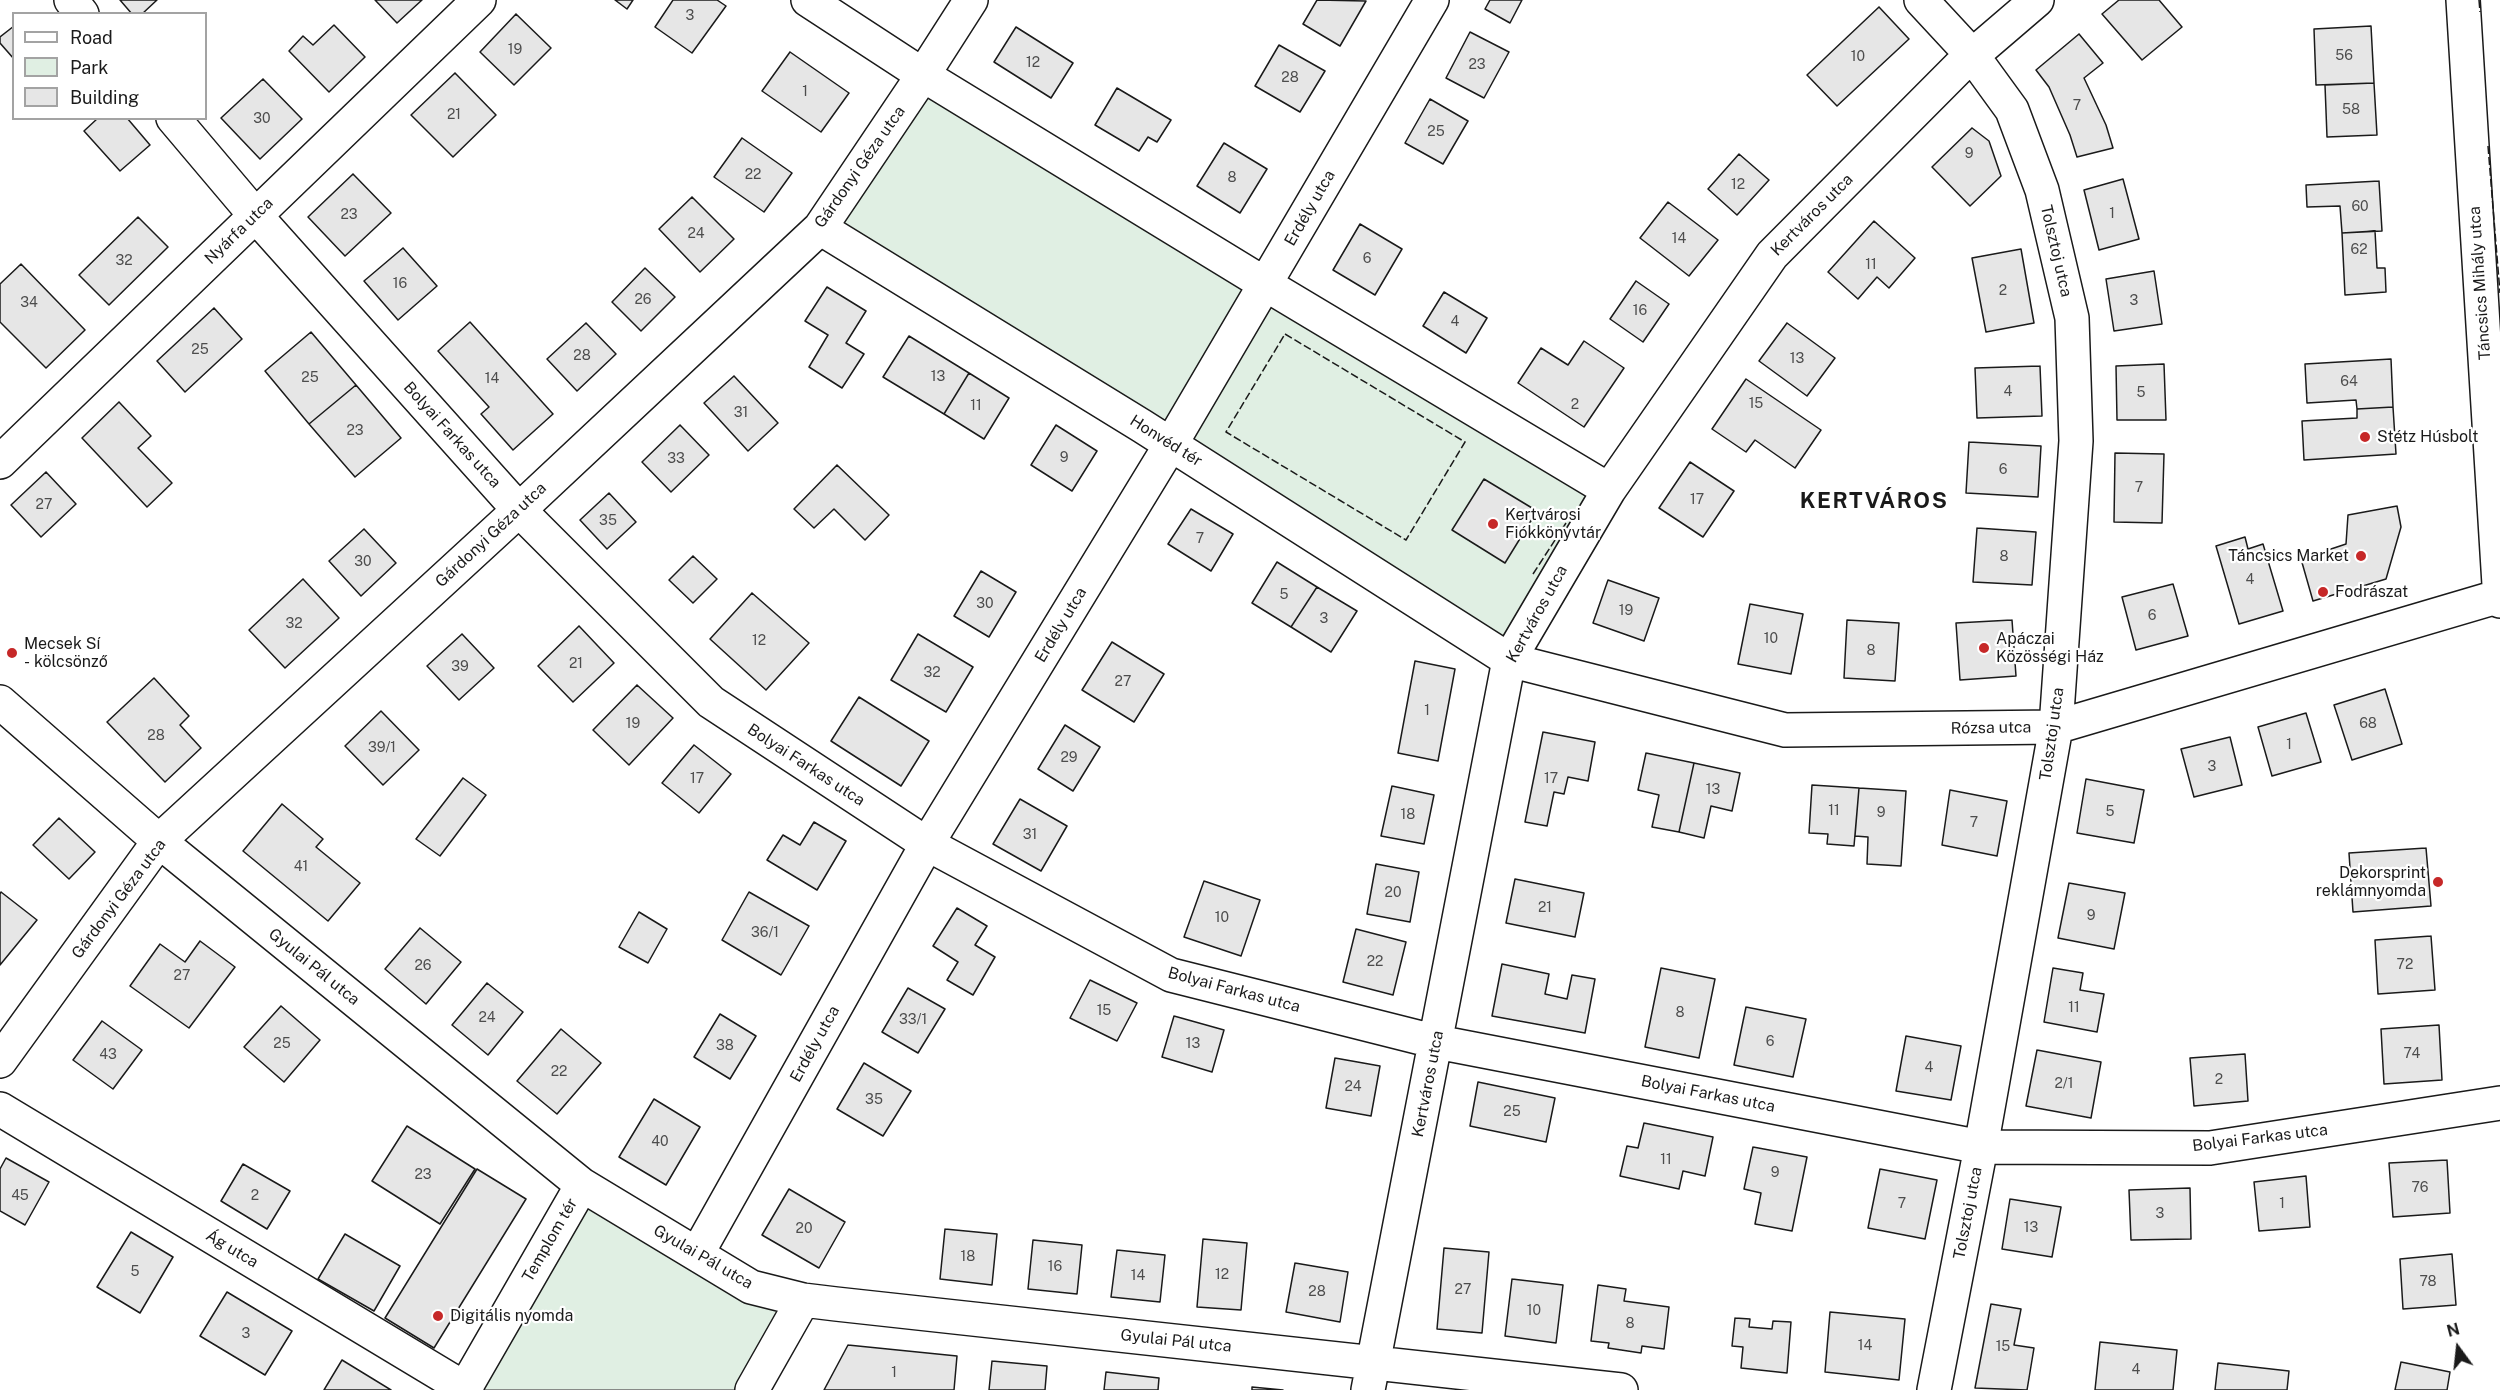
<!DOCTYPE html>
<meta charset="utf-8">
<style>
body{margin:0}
#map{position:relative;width:2500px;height:1390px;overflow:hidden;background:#fff;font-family:"Public Sans",sans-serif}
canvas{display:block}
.legend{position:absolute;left:12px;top:12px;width:195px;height:108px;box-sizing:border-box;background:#fff;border:2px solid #a3a3a3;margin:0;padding:8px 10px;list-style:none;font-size:18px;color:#1a1a1a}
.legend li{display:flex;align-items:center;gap:12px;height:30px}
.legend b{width:30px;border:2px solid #a3a3a3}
.north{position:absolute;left:2428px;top:1318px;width:60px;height:60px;-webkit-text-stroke:4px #fff;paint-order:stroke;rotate:345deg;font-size:16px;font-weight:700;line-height:24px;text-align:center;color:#1a1a1a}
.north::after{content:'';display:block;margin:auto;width:21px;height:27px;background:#1a1a1a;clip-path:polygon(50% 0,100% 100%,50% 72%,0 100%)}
</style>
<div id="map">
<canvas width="2500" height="1390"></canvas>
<ul class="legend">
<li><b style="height:8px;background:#fff"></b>Road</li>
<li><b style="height:16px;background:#e0efe3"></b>Park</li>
<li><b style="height:16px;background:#e6e6e6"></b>Building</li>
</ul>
<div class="north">N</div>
</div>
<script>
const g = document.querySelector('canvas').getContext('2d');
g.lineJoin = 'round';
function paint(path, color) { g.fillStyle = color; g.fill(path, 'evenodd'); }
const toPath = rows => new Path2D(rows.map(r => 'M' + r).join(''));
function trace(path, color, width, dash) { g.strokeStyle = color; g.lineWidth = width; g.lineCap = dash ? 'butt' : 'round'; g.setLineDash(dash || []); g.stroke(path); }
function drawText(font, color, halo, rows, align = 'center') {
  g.font = font + ' "Public Sans",sans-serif'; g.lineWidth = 4.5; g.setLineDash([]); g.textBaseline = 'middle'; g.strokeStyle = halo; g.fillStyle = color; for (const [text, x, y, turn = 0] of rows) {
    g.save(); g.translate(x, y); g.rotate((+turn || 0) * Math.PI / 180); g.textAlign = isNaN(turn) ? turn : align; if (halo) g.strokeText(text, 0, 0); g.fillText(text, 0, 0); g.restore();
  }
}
const green = toPath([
 [923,75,1609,490,1509,660,820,228,923,75],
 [582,1185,803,1300,752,1390,467,1390,582,1185]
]);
paint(green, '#e0efe3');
trace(green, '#6a6a6a', 1.5);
const building = toPath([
 [120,0,157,0,142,14,132,14,120,0],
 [375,0,422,0,397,23,375,0],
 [615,0,633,0,627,9,615,0],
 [673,0,717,0,726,6,692,53,655,27,673,0],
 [1317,0,1366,1,1340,46,1303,24,1317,0],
 [1490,0,1522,0,1510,23,1485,9,1490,0],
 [2119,0,2159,0,2182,27,2142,60,2102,14,2119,0],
 [1879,7,1909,39,1837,106,1807,75,1879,7],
 [516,14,551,48,514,85,480,52,516,14],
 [334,25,365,57,329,92,289,51,303,36,313,45,334,25],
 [14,26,14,59,0,43,0,37,14,26],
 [2371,26,2374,83,2316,85,2314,29,2371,26],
 [1016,27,1073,63,1051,98,994,62,1016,27],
 [1470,32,1509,52,1484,98,1446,78,1470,32],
 [2079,34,2103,63,2084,78,2106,125,2113,148,2077,157,2070,135,2049,87,2036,70,2079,34],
 [1279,45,1325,71,1300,112,1255,86,1279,45],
 [790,52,849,93,821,132,762,91,790,52],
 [455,73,496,115,453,157,411,115,455,73],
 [263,79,302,119,260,159,221,118,263,79],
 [2374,83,2377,135,2327,137,2325,85,2374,83],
 [1117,88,1171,120,1157,142,1148,137,1139,151,1095,125,1117,88],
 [1430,99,1468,121,1443,164,1405,143,1430,99],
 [98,118,127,118,150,145,120,171,84,131,98,118],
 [1972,128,1989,141,2001,176,1970,206,1932,167,1972,128],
 [742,138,792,173,764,212,714,177,742,138],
 [1224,143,1267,169,1240,213,1197,186,1224,143],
 [1739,154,1769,180,1737,215,1708,189,1739,154],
 [353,174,391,213,345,256,308,217,353,174],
 [2123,179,2139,239,2099,250,2084,190,2123,179],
 [2379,181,2382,231,2342,233,2340,206,2307,207,2306,185,2379,181],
 [692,197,734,239,700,272,659,229,692,197],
 [1668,202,1718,240,1689,276,1640,238,1668,202],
 [138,217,168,247,109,305,79,275,138,217],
 [1874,221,1915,258,1889,288,1877,277,1858,299,1828,272,1874,221],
 [1360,224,1402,249,1375,295,1333,270,1360,224],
 [2375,231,2377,268,2385,268,2386,292,2345,295,2342,233,2375,231],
 [403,248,437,286,398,320,364,281,403,248],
 [2021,249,2034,323,1986,332,1972,258,2021,249],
 [21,264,85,330,46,368,0,322,0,284,21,264],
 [645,268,675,297,641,331,612,302,645,268],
 [2154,271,2162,324,2114,331,2106,279,2154,271],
 [1636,281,1669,304,1643,342,1610,319,1636,281],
 [827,287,866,311,846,343,864,354,842,388,809,367,828,335,805,321,827,287],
 [1444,292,1487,318,1466,353,1423,326,1444,292],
 [214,308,242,339,185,392,157,361,214,308],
 [470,322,553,414,513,450,481,414,489,407,438,351,470,322],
 [586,323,616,354,577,391,547,359,586,323],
 [1787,323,1835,358,1807,396,1759,361,1787,323],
 [311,332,356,385,309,424,265,371,311,332],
 [909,336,969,373,944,414,883,377,909,336],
 [1584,341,1624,368,1584,427,1518,383,1541,348,1568,365,1584,341],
 [2391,359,2393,407,2357,409,2356,400,2307,403,2305,364,2391,359],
 [2164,364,2166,420,2117,420,2116,366,2164,364],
 [2040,366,2042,416,1977,418,1975,368,2040,366],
 [969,373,1009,398,984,439,944,414,969,373],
 [734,376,778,423,748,451,704,403,734,376],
 [1746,379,1821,430,1795,468,1755,440,1746,452,1712,429,1746,379],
 [356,385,401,438,355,477,309,424,356,385],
 [119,402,151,436,138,448,172,483,147,507,82,438,119,402],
 [2393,407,2396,454,2304,460,2302,421,2357,418,2357,409,2393,407],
 [680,425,709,455,671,492,642,462,680,425],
 [1056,425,1097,451,1072,491,1031,465,1056,425],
 [1969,442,2041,446,2038,497,1966,493,1969,442],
 [2115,453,2164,454,2162,523,2114,522,2115,453],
 [1690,462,1734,491,1703,537,1659,508,1690,462],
 [837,465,889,515,865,540,834,509,814,528,794,509,837,465],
 [46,472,76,504,41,537,11,505,46,472],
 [1484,479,1537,511,1505,563,1452,530,1484,479],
 [609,493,636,522,607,549,580,520,609,493],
 [2397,506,2401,527,2386,579,2313,601,2301,559,2346,544,2348,515,2397,506],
 [1191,509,1233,534,1211,571,1168,544,1191,509],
 [1977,528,2036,532,2032,585,1973,582,1977,528],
 [364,529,396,563,361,596,329,561,364,529],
 [2245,537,2248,549,2263,544,2283,611,2239,624,2216,546,2245,537],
 [693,556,717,579,693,603,669,580,693,556],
 [1277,562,1317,587,1291,627,1252,603,1277,562],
 [981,571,1016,592,989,637,954,616,981,571],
 [303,579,339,618,285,668,249,630,303,579],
 [1608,580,1659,598,1644,641,1593,623,1608,580],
 [2173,584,2188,636,2136,650,2122,597,2173,584],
 [1317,587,1357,611,1331,652,1291,627,1317,587],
 [752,593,809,643,766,690,710,639,752,593],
 [1750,604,1803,614,1791,674,1738,664,1750,604],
 [1847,620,1899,623,1895,681,1844,678,1847,620],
 [2012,620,2016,676,1960,680,1956,623,2012,620],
 [579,626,614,663,573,702,538,666,579,626],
 [462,634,494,668,459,700,427,666,462,634],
 [918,634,973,667,946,712,891,680,918,634],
 [1112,642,1164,674,1134,722,1082,690,1112,642],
 [1415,661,1455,669,1438,761,1398,753,1415,661],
 [154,678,189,716,180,725,201,748,165,782,107,722,154,678],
 [637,685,673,718,629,765,593,730,637,685],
 [2385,689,2402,744,2352,760,2334,705,2385,689],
 [859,697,929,741,901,786,831,741,859,697],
 [381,711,419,750,383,785,345,746,381,711],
 [2306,713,2321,762,2272,776,2258,727,2306,713],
 [1065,725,1100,747,1073,791,1038,769,1065,725],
 [1543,732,1595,742,1588,781,1568,777,1564,794,1554,792,1547,826,1525,822,1543,732],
 [2230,737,2242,785,2194,797,2181,749,2230,737],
 [694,745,731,774,699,813,662,783,694,745],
 [1646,753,1694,763,1679,832,1652,827,1659,795,1638,790,1646,753],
 [1694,763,1740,773,1732,811,1711,806,1704,838,1679,832,1694,763],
 [463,778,486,795,440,856,416,839,463,778],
 [2086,779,2144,790,2134,843,2077,833,2086,779],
 [1812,785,1859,788,1854,846,1827,844,1828,834,1809,833,1812,785],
 [1392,786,1434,795,1424,844,1381,836,1392,786],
 [1859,788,1906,791,1901,866,1867,864,1868,837,1855,836,1859,788],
 [1950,790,2007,801,1997,856,1942,845,1950,790],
 [1020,799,1067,826,1041,871,993,844,1020,799],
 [282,804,323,839,316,847,360,883,328,921,243,851,282,804],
 [59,818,95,852,69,879,33,845,59,818],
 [814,822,846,841,817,890,767,860,783,835,800,845,814,822],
 [2426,848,2431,906,2353,912,2349,853,2426,848],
 [1376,864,1419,872,1410,922,1367,914,1376,864],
 [1515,879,1584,893,1575,937,1506,923,1515,879],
 [1204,881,1260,900,1241,956,1184,937,1204,881],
 [2069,883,2125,893,2114,949,2058,938,2069,883],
 [1,892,37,920,0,965,0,894,1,892],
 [749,892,809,926,781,975,722,940,749,892],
 [957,908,987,926,975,945,995,957,973,995,947,980,958,962,933,946,957,908],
 [639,912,667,929,648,963,619,947,639,912],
 [420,928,461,962,426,1004,385,969,420,928],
 [1356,929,1406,942,1393,995,1343,982,1356,929],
 [2431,936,2435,990,2378,994,2375,940,2431,936],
 [200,941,235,967,189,1028,130,986,160,944,185,962,200,941],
 [1502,964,1549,974,1545,994,1567,999,1572,975,1595,979,1585,1033,1492,1016,1502,964],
 [1661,968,1715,979,1699,1058,1645,1047,1661,968],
 [2053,968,2083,973,2080,990,2104,994,2097,1032,2044,1022,2053,968],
 [1090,980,1137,1003,1117,1041,1070,1018,1090,980],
 [487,983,523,1012,488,1055,452,1025,487,983],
 [908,988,945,1009,918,1053,882,1032,908,988],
 [281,1006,320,1040,284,1082,244,1047,281,1006],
 [1746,1007,1806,1019,1793,1077,1734,1065,1746,1007],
 [720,1014,756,1036,730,1079,694,1057,720,1014],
 [1174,1016,1224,1030,1212,1072,1162,1057,1174,1016],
 [102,1021,142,1050,113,1089,73,1060,102,1021],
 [2439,1025,2442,1080,2384,1084,2381,1029,2439,1025],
 [561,1029,601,1063,557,1114,517,1081,561,1029],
 [1906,1036,1961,1046,1951,1100,1896,1091,1906,1036],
 [2037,1050,2101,1062,2091,1118,2026,1106,2037,1050],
 [2245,1054,2248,1101,2194,1106,2190,1058,2245,1054],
 [1335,1058,1380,1066,1371,1116,1326,1108,1335,1058],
 [864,1063,911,1091,883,1136,837,1109,864,1063],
 [1478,1082,1555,1098,1546,1142,1470,1126,1478,1082],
 [654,1099,700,1127,666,1185,619,1157,654,1099],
 [1644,1123,1713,1137,1705,1176,1683,1171,1679,1189,1620,1176,1627,1146,1638,1148,1644,1123],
 [407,1126,475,1169,440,1224,372,1181,407,1126],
 [1753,1147,1807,1157,1792,1231,1755,1224,1761,1193,1744,1189,1753,1147],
 [6,1158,49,1182,25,1225,0,1211,0,1169,6,1158],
 [2447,1160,2450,1213,2393,1217,2389,1163,2447,1160],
 [243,1164,290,1191,267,1229,221,1201,243,1164],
 [477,1169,526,1199,434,1348,385,1318,477,1169],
 [1880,1169,1937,1180,1925,1239,1868,1228,1880,1169],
 [2306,1176,2310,1227,2259,1231,2254,1182,2306,1176],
 [2190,1188,2191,1239,2131,1240,2129,1190,2190,1188],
 [789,1189,845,1222,819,1268,762,1235,789,1189],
 [2010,1199,2061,1207,2052,1257,2002,1249,2010,1199],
 [945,1229,997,1234,992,1285,940,1279,945,1229],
 [131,1232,173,1257,140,1313,97,1287,131,1232],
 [345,1234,400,1266,374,1311,318,1279,345,1234],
 [1203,1239,1247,1243,1241,1310,1197,1307,1203,1239],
 [1033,1240,1082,1245,1077,1294,1028,1289,1033,1240],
 [1444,1248,1489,1252,1482,1333,1437,1329,1444,1248],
 [1117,1250,1165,1255,1160,1302,1111,1297,1117,1250],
 [2452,1254,2456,1305,2403,1309,2400,1259,2452,1254],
 [1295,1263,1348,1272,1340,1322,1286,1312,1295,1263],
 [1512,1279,1563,1285,1556,1343,1505,1336,1512,1279],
 [1598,1285,1626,1289,1624,1301,1669,1307,1664,1349,1642,1346,1641,1353,1608,1348,1609,1343,1591,1341,1598,1285],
 [227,1292,292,1331,265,1375,200,1336,227,1292],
 [1991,1304,2021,1309,2014,1345,2034,1348,2027,1390,1975,1388,1991,1304],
 [1830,1312,1905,1319,1899,1380,1825,1372,1830,1312],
 [1735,1318,1750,1319,1749,1327,1772,1329,1773,1321,1791,1322,1787,1373,1741,1368,1743,1347,1732,1346,1735,1318],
 [2100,1342,2177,1350,2173,1390,2095,1390,2100,1342],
 [848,1345,957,1356,954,1390,824,1390,848,1345],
 [342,1360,391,1390,324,1390,342,1360],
 [992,1361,1047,1366,1045,1390,989,1390,992,1361],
 [2401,1362,2450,1372,2447,1390,2395,1390,2401,1362],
 [2218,1363,2289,1371,2287,1390,2215,1390,2218,1363],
 [1106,1372,1159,1378,1158,1390,1104,1390,1106,1372],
 [1252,1387,1283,1390,1252,1390,1252,1387]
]);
paint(building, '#e6e6e6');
trace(building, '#1a1a1a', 1.5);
const minor = toPath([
 [71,0,82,14],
 [808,0,923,75,1265,284,1609,490],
 [1921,0,1972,55,2012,110,2042,190,2072,318,2076,441,2056,727,1981,1147,1934,1390],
 [2463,0,2500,601],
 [173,118,255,215,519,510,711,702,927,844,1171,975,1437,1042,1981,1147,2210,1148,2500,1103],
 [820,228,1142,426,1509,660,1785,730,2056,727,2500,596],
 [0,462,479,0],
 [0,702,159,841,582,1185,751,1287,803,1300,836,1304,1621,1390],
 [0,1061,159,841,519,510,820,228,923,75,971,0],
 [0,1109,467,1390],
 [697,1254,927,844,1171,444,1432,0],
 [464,1390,582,1185],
 [752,1390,803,1300],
 [1368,1390,1509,660,1609,490,1772,255,1960,66,2037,0]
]);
trace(minor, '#1a1a1a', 36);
trace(minor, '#fff', 33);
trace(toPath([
 [2479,0,2480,12],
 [2488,146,2500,293],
 [1285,334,1465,442,1406,540,1226,432,1285,334],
 [1533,574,1566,523]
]), '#1a1a1a', 1.5, [8, 3]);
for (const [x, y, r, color] of [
 [2365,437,6,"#c62828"],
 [1493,524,6,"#c62828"],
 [2361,556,6,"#c62828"],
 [2323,592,6,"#c62828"],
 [1984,648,6,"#c62828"],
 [12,653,6,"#c62828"],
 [2438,882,6,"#c62828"],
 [438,1316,6,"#c62828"]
]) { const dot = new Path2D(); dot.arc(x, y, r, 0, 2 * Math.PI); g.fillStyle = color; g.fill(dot); trace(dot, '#fff', 2); }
drawText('14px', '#4d4d4d', null, [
 ["3",690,16],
 ["19",515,50],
 ["56",2344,56],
 ["10",1858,57],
 ["12",1033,63],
 ["23",1477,65],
 ["28",1290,78],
 ["1",805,92],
 ["7",2077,106],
 ["58",2351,110],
 ["21",454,115],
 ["30",262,119],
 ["25",1436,132],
 ["9",1969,154],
 ["22",753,175],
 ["8",1232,178],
 ["12",1738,185],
 ["60",2360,207],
 ["1",2112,214],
 ["23",349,215],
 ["24",696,234],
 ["14",1679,239],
 ["62",2359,250],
 ["6",1367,259],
 ["32",124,261],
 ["11",1871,265],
 ["16",400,284],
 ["2",2003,291],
 ["26",643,300],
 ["3",2134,301],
 ["34",29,303],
 ["16",1640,311],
 ["4",1455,322],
 ["25",200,350],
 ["28",582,356],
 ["13",1797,359],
 ["13",938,377],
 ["25",310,378],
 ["14",492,379],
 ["64",2349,382],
 ["4",2008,392],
 ["5",2141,393],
 ["15",1756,404],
 ["2",1575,405],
 ["11",976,406],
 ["31",741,413],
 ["23",355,431],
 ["9",1064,458],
 ["33",676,459],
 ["6",2003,470],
 ["7",2139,488],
 ["17",1697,500],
 ["27",44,505],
 ["35",608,521],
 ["7",1200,539],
 ["8",2004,557],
 ["30",363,562],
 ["4",2250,580],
 ["5",1284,595],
 ["30",985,604],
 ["19",1626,611],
 ["6",2152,616],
 ["3",1324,619],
 ["32",294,624],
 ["10",1771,639],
 ["12",759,641],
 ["8",1871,651],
 ["21",576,664],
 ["39",460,667],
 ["32",932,673],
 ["27",1123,682],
 ["1",1427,711],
 ["19",633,724],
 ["68",2368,724],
 ["28",156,736],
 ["1",2289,745],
 ["39/1",382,748],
 ["29",1069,758],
 ["3",2212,767],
 ["17",697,779],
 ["17",1551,779],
 ["13",1713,790],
 ["11",1834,811],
 ["5",2110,812],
 ["9",1881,813],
 ["18",1408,815],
 ["7",1974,823],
 ["31",1030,835],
 ["41",301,867],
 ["20",1393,893],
 ["21",1545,908],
 ["9",2091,916],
 ["10",1222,918],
 ["36/1",765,933],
 ["22",1375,962],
 ["72",2405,965],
 ["26",423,966],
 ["27",182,976],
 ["11",2074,1008],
 ["15",1104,1011],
 ["8",1680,1013],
 ["24",487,1018],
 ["33/1",913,1020],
 ["6",1770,1042],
 ["25",282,1044],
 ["13",1193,1044],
 ["38",725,1046],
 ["74",2412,1054],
 ["43",108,1055],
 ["4",1929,1068],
 ["22",559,1072],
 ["2",2219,1080],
 ["2/1",2064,1084],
 ["24",1353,1087],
 ["35",874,1100],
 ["25",1512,1112],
 ["40",660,1142],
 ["11",1666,1160],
 ["9",1775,1173],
 ["23",423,1175],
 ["76",2420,1188],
 ["45",20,1196],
 ["2",255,1196],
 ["7",1902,1204],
 ["1",2282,1204],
 ["3",2160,1214],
 ["13",2031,1228],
 ["20",804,1229],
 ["18",968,1257],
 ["16",1055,1267],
 ["5",135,1272],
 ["12",1222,1275],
 ["14",1138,1276],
 ["78",2428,1282],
 ["27",1463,1290],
 ["28",1317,1292],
 ["10",1534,1311],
 ["8",1630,1324],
 ["3",246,1334],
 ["14",1865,1346],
 ["15",2003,1347],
 ["4",2136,1370],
 ["1",894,1373]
]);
drawText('16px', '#1a1a1a', '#fff', [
 ["Gárdonyi Géza utca",860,167,-55],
 ["Erdély utca",1310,208,-60],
 ["Kertváros utca",1812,215,-45],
 ["Nyárfa utca",239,231,-44],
 ["Tolsztoj utca",2056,251,77],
 ["Táncsics Mihály utca",2480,283,-94],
 ["Bolyai Farkas utca",452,435,48],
 ["Honvéd tér",1166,441,32],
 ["Gárdonyi Géza utca",491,535,-43],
 ["Kertváros utca",1537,614,-61],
 ["Erdély utca",1061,625,-59],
 ["Rózsa utca",1991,728,-1],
 ["Tolsztoj utca",2052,734,-82],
 ["Bolyai Farkas utca",806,765,33],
 ["Gárdonyi Géza utca",119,899,-53],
 ["Gyulai Pál utca",314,967,39],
 ["Bolyai Farkas utca",1234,990,15],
 ["Erdély utca",815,1044,-61],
 ["Kertváros utca",1428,1084,-79],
 ["Bolyai Farkas utca",1708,1094,11],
 ["Bolyai Farkas utca",2260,1138,-7],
 ["Tolsztoj utca",1968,1213,-79],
 ["Templom tér",550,1240,-60],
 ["Ág utca",232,1249,31],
 ["Gyulai Pál utca",703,1257,30],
 ["Gyulai Pál utca",1176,1341,6]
]);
drawText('16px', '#1a1a1a', '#fff', [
 ["Stétz Húsbolt",2377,437],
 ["Kertvárosi",1505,515],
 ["Fiókkönyvtár",1505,533],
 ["Táncsics Market",2349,556,"right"],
 ["Fodrászat",2335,592],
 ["Apáczai",1996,639],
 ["Közösségi Ház",1996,657],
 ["Mecsek Sí",24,644],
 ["- kölcsönző",24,662],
 ["Dekorsprint",2426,873,"right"],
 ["reklámnyomda",2426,891,"right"],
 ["Digitális nyomda",450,1316]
], 'left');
g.letterSpacing = '1.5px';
drawText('bold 22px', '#1a1a1a', '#fff', [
 ["KERTVÁROS",1874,501]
]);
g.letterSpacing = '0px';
</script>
